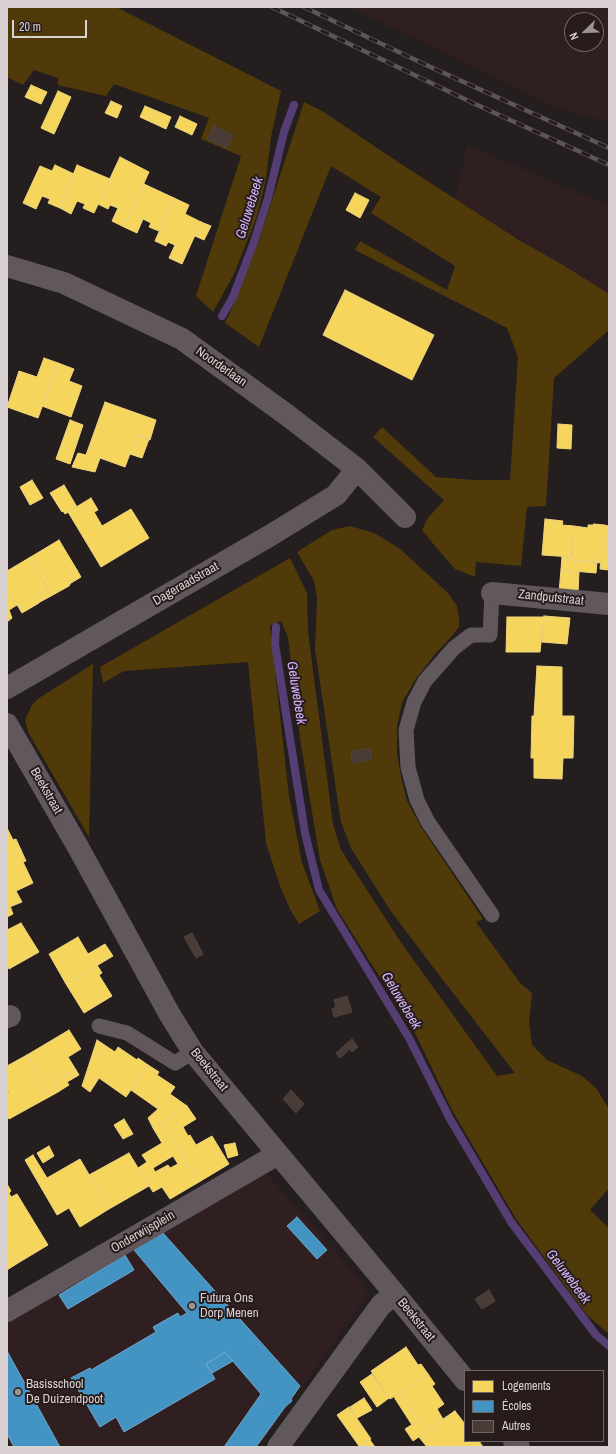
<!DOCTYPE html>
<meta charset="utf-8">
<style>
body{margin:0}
#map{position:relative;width:616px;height:1454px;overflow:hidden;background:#251e1f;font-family:"Archivo Narrow",sans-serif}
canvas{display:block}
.frame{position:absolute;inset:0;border:8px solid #dad1d2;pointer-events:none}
.legend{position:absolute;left:464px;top:1370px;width:140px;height:72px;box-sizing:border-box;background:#281b1c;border:1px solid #6f6465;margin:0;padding:5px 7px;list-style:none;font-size:12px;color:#dad1d2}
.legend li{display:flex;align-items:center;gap:8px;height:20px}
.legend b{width:20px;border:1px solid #6f6465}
.north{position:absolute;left:564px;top:12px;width:40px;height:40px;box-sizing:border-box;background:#281b1c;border:1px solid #6f6465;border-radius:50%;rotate:247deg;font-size:11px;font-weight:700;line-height:16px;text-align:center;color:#dad1d2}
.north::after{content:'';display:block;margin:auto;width:14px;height:18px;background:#9b9293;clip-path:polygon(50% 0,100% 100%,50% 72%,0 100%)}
.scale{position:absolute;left:12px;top:20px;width:75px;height:18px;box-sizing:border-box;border:2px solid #dad1d2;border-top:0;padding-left:5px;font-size:12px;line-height:14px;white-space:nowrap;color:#dad1d2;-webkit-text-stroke:3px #281b1c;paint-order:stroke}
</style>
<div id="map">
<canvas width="616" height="1454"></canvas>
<div class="frame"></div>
<ul class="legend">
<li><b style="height:11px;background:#f6d55c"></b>Logements</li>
<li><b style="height:11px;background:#4393c3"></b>Écoles</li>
<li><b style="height:11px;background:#493b35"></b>Autres</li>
</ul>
<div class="north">N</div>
<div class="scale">20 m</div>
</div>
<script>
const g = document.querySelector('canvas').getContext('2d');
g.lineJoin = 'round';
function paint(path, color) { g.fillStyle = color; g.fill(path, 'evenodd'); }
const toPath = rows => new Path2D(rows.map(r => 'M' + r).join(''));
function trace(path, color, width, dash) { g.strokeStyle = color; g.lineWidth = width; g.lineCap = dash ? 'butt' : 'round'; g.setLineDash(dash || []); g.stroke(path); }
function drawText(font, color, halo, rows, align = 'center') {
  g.font = font + ' "Archivo Narrow",sans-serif'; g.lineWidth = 4; g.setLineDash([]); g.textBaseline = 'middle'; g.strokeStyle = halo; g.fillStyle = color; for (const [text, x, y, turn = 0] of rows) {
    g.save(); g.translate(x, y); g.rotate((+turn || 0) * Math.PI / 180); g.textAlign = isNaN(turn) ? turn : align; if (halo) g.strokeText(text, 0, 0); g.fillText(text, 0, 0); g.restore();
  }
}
paint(toPath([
 [350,7,609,7,609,122,555,107],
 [572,20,596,20,596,44,572,44],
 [467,145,609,206,609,295,455,199],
 [257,1173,268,1175,361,1281,368,1295,259,1447,7,1447,7,1318]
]), '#301f21');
paint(toPath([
 [7,7,116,7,281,91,271,137,266,179,257,216,234,274,213,312,196,296,241,156,201,139,209,118,114,84,106,96,58,85,58,78,34,70,23,85,7,77],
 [304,102,322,111,398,162,519,240,563,265,609,294,609,330,554,378,546,506,527,507,521,566,476,562,475,577,455,569,435,546,422,530,428,518,444,500,373,437,382,427,436,477,473,480,510,480,518,357,507,328,355,250,360,241,447,290,455,266,371,213,381,197,331,166,259,347,225,323,234,304,259,240],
 [350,526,374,533,399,548,448,593,457,606,459,619,459,627,452,636,435,654,415,680,402,703,397,726,397,754,401,777,407,801,421,827,483,919,476,922,520,983,532,993,529,1022,532,1045,547,1060,582,1076,596,1088,609,1109,609,1188,590,1210,609,1228,609,1334,587,1315,516,1219,452,1110,415,1033,337,909,320,860,301,745,288,637,281,621,270,626,289,796,302,863,320,911,299,924,290,909,280,886,266,843,248,662,124,671,103,683,100,667,290,558,307,593,308,632,333,824,341,850,402,944,497,1076,515,1073,433,967,390,910,351,848,341,822,315,649,317,599,314,581,297,552,332,530],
 [93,664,89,837,28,732,25,720,32,705,39,698]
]), '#513a09');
const homes = toPath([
 [31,85,47,92,41,104,25,97,31,85],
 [58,91,71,97,54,134,41,128,58,91],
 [111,101,122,106,117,118,105,113,111,101],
 [145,106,171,117,166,129,140,117,145,106],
 [180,116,197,124,192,135,175,127,180,116],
 [120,157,149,172,124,227,112,221,118,208,110,205,108,209,98,204,120,157],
 [55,165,74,174,60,208,48,203,50,199,42,196,36,209,23,203,40,166,52,171,55,165],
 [77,165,110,179,94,213,83,208,85,204,77,201,71,214,60,208,77,165],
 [144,184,174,198,159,231,149,227,151,223,143,219,137,233,124,227,144,184],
 [355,193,369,200,360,218,346,210,355,193],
 [174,198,189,205,185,214,201,222,182,264,169,258,175,245,168,242,166,246,155,241,174,198],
 [201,222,211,226,204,240,195,236,201,222],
 [345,290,434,335,412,380,323,335,345,290],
 [44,358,58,363,38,418,7,407,19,371,37,377,44,358],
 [58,363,74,369,69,381,82,386,71,417,42,406,58,363],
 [105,402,156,420,150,440,137,435,125,467,100,458,95,472,72,467,78,453,86,455,105,402],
 [70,420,83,425,70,464,56,459,70,420],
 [558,424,572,425,571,449,557,448,558,424],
 [137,435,149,439,142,458,130,454,137,435],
 [32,480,43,498,30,505,20,487,32,480],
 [64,485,77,507,65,514,63,511,62,512,50,493,64,485],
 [91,498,98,510,94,512,102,526,131,509,149,538,101,567,68,512,91,498],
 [545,519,563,521,562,525,574,526,572,557,542,555,545,519],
 [594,524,604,525,601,563,571,560,574,526,588,528,588,525,593,525,594,524],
 [604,525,609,526,609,570,600,569,604,525],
 [59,540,77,570,69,575,72,581,69,586,51,596,29,558,59,540],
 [562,557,572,557,571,560,597,562,596,573,561,570,562,557],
 [29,558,47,588,38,593,41,599,39,603,22,613,7,588,7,571,29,558],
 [77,570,81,577,71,583,72,581,69,575,77,570],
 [561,570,570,571,569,592,559,592,561,570],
 [570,571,579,572,578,593,569,592,570,571],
 [7,588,17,605,9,610,12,618,7,622,7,588],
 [47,588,51,596,40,602,41,599,38,593,47,588],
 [544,616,570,618,567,644,542,642,544,616],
 [507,617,544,617,540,652,506,652,507,617],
 [537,666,562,667,562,716,574,716,573,758,563,758,562,779,534,778,534,758,531,758,532,716,534,716,537,666],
 [7,828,13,840,16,839,21,850,7,857,7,828],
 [21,850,26,861,23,862,33,883,16,891,22,902,7,908,7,857,21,850],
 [10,906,13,914,7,917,7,908,10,906],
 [21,923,39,952,9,969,7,965,7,930,21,923],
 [78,937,88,954,105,944,113,956,66,984,49,954,78,937],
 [97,965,102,973,99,975,112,996,84,1013,66,984,97,965],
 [69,1030,81,1049,68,1057,76,1070,52,1083,58,1092,49,1097,27,1055,69,1030],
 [97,1040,115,1052,118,1047,137,1060,138,1058,148,1065,126,1097,99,1078,90,1092,82,1086,97,1040],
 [27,1055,49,1097,9,1119,7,1115,7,1094,9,1093,7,1089,7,1066,27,1055],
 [148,1065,159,1072,157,1075,175,1087,170,1094,187,1106,153,1128,148,1118,158,1109,131,1090,148,1065],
 [76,1070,79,1075,67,1082,69,1085,58,1092,52,1083,76,1070],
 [187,1106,196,1119,183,1127,188,1136,190,1135,196,1145,212,1136,229,1164,199,1182,163,1122,187,1106],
 [124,1119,133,1134,123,1139,114,1125,124,1119],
 [163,1122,199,1182,170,1199,162,1187,153,1192,138,1168,147,1162,142,1155,162,1143,153,1128,163,1122],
 [173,1156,178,1164,170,1168,168,1165,155,1172,153,1168,173,1156],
 [235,1143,238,1155,228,1158,224,1145,235,1143],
 [49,1146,54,1156,43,1163,37,1153,49,1146],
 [129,1153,149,1186,109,1209,89,1175,129,1153],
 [33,1155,47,1178,80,1159,109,1209,80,1227,69,1208,57,1215,25,1160,33,1155],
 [7,1184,11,1191,9,1193,11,1197,17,1194,48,1245,18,1263,7,1245,7,1184],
 [7,1245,18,1263,7,1270,7,1245],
 [406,1347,418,1365,421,1364,428,1374,390,1399,371,1371,406,1347],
 [372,1374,389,1398,377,1407,360,1382,372,1374],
 [428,1374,435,1384,432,1386,444,1404,437,1409,443,1419,455,1411,413,1441,405,1429,418,1421,400,1392,428,1374],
 [400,1392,418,1421,412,1425,394,1397,400,1392],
 [364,1398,372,1410,357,1418,350,1407,364,1398],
 [349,1407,371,1439,359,1446,337,1415,349,1407],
 [455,1411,465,1424,465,1441,479,1441,483,1447,427,1447,419,1437,455,1411],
 [370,1440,375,1447,359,1446,370,1440]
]);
paint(homes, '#f6d55c');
trace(homes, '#eed47f', 1);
const schools = toPath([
 [297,1217,327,1250,317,1259,287,1226,297,1217],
 [163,1233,300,1386,291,1399,292,1401,285,1407,256,1447,224,1447,261,1394,225,1352,206,1364,215,1379,124,1432,116,1417,100,1427,71,1378,90,1368,91,1370,156,1332,153,1327,178,1313,180,1317,187,1313,134,1250,163,1233],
 [125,1255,134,1270,68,1309,59,1295,125,1255],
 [7,1351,60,1447,14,1447,7,1434,7,1351],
 [225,1352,233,1361,212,1373,206,1364,225,1352]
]);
paint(schools, '#4393c3');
trace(schools, '#70a6c8', 1);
trace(toPath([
 [222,316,233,297,254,242,268,198,284,132,294,105],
 [276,627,275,644,305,833,319,890,409,1038,450,1119,511,1222,596,1335,609,1346]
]), '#553e73', 8);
const building = toPath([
 [214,126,233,135,227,148,207,139,214,126],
 [370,749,371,760,352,763,351,751,370,749],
 [192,933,203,954,196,958,184,937,192,933],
 [347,996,352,1012,334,1017,332,1009,336,1007,334,1000,347,996],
 [352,1039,358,1047,352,1052,350,1049,340,1058,336,1053,352,1039],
 [291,1090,304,1104,296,1113,283,1099,291,1090],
 [489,1290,495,1301,482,1309,475,1299,489,1290]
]);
paint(building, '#493b35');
trace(building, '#4b4444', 1);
trace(toPath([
 [492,915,428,822,417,800,408,767,406,730,414,702,425,681,454,648,471,635,490,635,492,593],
 [99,1026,127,1033,175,1063,193,1052]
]), '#60585d', 15);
trace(toPath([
 [7,266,64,283,182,339,287,415,357,469,405,517],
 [492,593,609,604],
 [7,688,271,535,336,495,357,469],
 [7,724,78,847,170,1015,193,1052,395,1294,465,1380],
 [7,1017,10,1016],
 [7,1311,278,1154],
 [514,1441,519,1447],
 [278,1447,381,1305,395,1294]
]), '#60585d', 22);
const rail = toPath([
 [272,7,475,104,609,165],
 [304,7,424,64,609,148]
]);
trace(rail, '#5c5659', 4.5);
trace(rail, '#281b1c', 3, [9]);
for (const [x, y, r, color] of [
 [192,1306,4,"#9b9293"],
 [18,1392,4,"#9b9293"]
]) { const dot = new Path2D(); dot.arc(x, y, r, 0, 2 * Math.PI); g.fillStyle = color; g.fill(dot); trace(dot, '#281b1c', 1.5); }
drawText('13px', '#dad1d2', '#281b1c', [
 ["Noorderlaan",221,367,35],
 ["Dageraadstraat",186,584,-30],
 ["Zandputstraat",551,598,6],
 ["Beekstraat",46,791,60],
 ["Beekstraat",209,1070,51],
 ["Onderwijsplein",143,1232,-30],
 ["Beekstraat",416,1320,51]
]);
drawText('13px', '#dad1d2', '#281b1c', [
 ["Futura Ons",200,1299],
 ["Dorp Menen",200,1314],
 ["Basisschool",26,1385],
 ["De Duizendpoot",26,1400]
], 'left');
drawText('italic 14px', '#d3b7fd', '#281b1c', [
 ["Geluwebeek",250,208,-73],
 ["Geluwebeek",296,693,81],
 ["Geluwebeek",401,1001,59],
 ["Geluwebeek",568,1277,53]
]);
</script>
